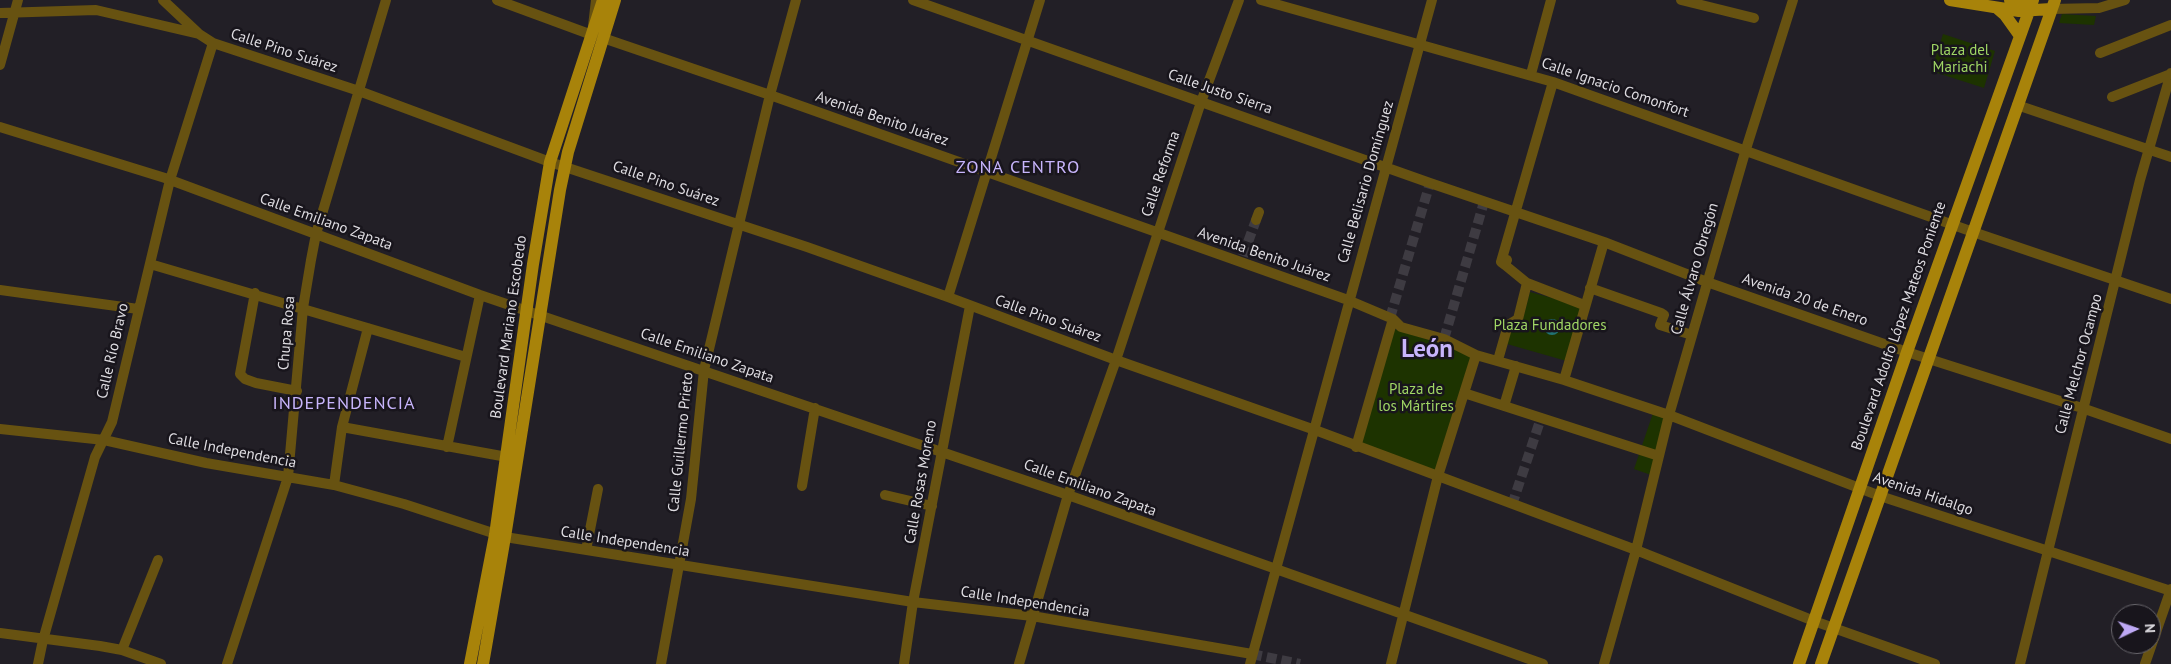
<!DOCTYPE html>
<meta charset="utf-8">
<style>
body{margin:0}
#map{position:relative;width:2171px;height:664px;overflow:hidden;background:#221f26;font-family:"PT Sans",sans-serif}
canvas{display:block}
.north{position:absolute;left:2111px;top:604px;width:50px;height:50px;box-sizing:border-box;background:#18151c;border:1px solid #67656b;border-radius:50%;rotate:87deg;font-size:14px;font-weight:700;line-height:20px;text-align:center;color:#dedce1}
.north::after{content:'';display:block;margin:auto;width:18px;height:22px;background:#bea9f5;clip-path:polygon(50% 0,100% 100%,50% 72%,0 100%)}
</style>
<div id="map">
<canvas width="2171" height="664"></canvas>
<div class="north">N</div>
</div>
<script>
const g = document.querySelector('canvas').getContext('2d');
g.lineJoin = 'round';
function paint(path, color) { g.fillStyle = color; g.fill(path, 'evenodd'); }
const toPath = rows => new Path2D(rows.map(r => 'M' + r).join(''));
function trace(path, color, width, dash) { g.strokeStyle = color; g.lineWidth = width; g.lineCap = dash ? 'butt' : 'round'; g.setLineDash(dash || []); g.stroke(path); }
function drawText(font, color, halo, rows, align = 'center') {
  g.font = font + ' "PT Sans",sans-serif'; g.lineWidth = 5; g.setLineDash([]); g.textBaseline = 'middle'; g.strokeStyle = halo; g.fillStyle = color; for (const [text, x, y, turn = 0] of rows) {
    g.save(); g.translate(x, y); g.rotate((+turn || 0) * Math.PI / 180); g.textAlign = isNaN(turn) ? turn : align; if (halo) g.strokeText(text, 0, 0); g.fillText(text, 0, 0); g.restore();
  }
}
paint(toPath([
 [2062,14,2096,16,2094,25,2059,23],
 [1943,34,1995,51,1984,88,1931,71],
 [1530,292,1586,307,1570,362,1507,344,1514,320,1522,322],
 [1394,329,1472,353,1436,472,1360,445],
 [1653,413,1667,418,1651,475,1634,469]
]), '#1d3300');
paint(toPath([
 '1544 327a8 8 0 1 1 16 0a8 8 0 1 1-16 0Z'
]), '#227375');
trace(toPath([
 [1243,256,1256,220],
 [1390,318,1430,183],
 [1444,339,1484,202],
 [1512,505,1541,418],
 [1252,654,1300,664]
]), '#3e3b42', 10, [10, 5]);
trace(toPath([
 [163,0,198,33],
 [497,0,592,35,596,0],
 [913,0,1430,183,1604,242,1707,282,1907,352,2082,408,2171,439],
 [1261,0,1553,82,1973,232,2171,299],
 [1681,0,1754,18],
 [2051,9,2099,8,2125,0],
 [0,13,96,10,199,34,213,43,359,91,550,162,807,247,948,297,1116,360,1315,430,1636,550,1814,621,1935,664],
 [603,38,770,95,1348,300,1393,319,1401,327,1444,339,1476,355,1564,380,1669,415,1880,496,2171,591],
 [2100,53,2171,25],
 [0,65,18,0],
 [1531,74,1551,0],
 [2112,97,2171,74],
 [2017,105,2171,157],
 [0,127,165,178,480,295,1068,495,1543,664],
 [1256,220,1259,212],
 [1507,260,1505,265,1527,283,1584,305],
 [150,264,466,357],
 [1505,265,1501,262,1553,82],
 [1590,288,1661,313,1664,315,1660,325,1692,335],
 [0,290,138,309],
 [255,293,240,374,245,379,256,383,297,391],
 [948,297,1040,0],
 [1498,360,1508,325,1518,319,1527,283],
 [1564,380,1604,242],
 [1464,393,1659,456],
 [1504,406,1516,366],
 [342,427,507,457],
 [0,429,104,440,206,463,334,485,404,504,505,537,913,602,1032,616,1252,654],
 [447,447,480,295],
 [1356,447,1393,319],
 [334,485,342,427,368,328],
 [802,486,815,408],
 [885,495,932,506],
 [586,550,598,489],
 [0,633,100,646,122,650,161,664],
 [122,650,158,560],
 [38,664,43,640,95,457,112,422,170,180,213,43],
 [227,664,288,477,303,308,311,260,316,234,386,0],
 [661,664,691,499,704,370,770,95,796,0],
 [904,664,913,602,970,306],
 [1019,664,1068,495,1116,360,1201,102,1239,0],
 [1250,664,1432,0],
 [1391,664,1438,476,1476,355],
 [1604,664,1636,550,1669,415,1746,149,1793,0],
 [2020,664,2140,180,2171,73],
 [2145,664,2171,589]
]), '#675211', 10);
trace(toPath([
 [1950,0,2019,11,2051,9],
 [2010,0,2021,3,2029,10],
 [1998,9,2005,15,2020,36],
 [470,664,495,535,533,264,550,162,603,0],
 [483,664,505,537,560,190,568,152,615,0],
 [1799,664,1907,352,2033,0],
 [1821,664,2055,0]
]), '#a8830a', 12);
drawText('15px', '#dedce1', '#18151c', [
 ["Calle Pino Suárez",284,51,18],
 ["Calle Ignacio Comonfort",1615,88,19],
 ["Calle Justo Sierra",1220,92,19],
 ["Avenida Benito Juárez",882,119,19],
 ["Calle Reforma",1161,174,-71],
 ["Calle Belisario Domínguez",1366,182,-74],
 ["Calle Pino Suárez",666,184,19],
 ["Calle Emiliano Zapata",326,222,20],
 ["Avenida Benito Juárez",1264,255,19],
 ["Calle Álvaro Obregón",1695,269,-74],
 ["Avenida 20 de Enero",1805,300,19],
 ["Calle Pino Suárez",1048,319,20],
 ["Boulevard Adolfo López Mateos Poniente",1899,326,-71],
 ["Boulevard Mariano Escobedo",509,327,-82],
 ["Chupa Rosa",287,333,-85],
 ["Calle Río Bravo",113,351,-77],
 ["Calle Emiliano Zapata",707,356,19],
 ["Calle Melchor Ocampo",2079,364,-75],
 ["Calle Guillermo Prieto",681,442,-84],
 ["Calle Independencia",232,451,11],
 ["Calle Rosas Moreno",921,482,-80],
 ["Calle Emiliano Zapata",1090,488,20],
 ["Avenida Hidalgo",1923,494,19],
 ["Calle Independencia",625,542,9],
 ["Calle Independencia",1025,602,9]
]);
drawText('15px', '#a0d765', '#18151c', [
 ["Plaza del",1960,51],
 ["Mariachi",1960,68],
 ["Plaza Fundadores",1550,326],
 ["Plaza de",1416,390],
 ["los Mártires",1416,407]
]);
g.letterSpacing = '1px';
drawText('18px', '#c8b5fc', '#18151c', [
 ["ZONA CENTRO",1018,168],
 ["INDEPENDENCIA",344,404]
]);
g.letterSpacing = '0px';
drawText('bold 25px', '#c8b5fc', '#18151c', [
 ["León",1427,350]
]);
</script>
